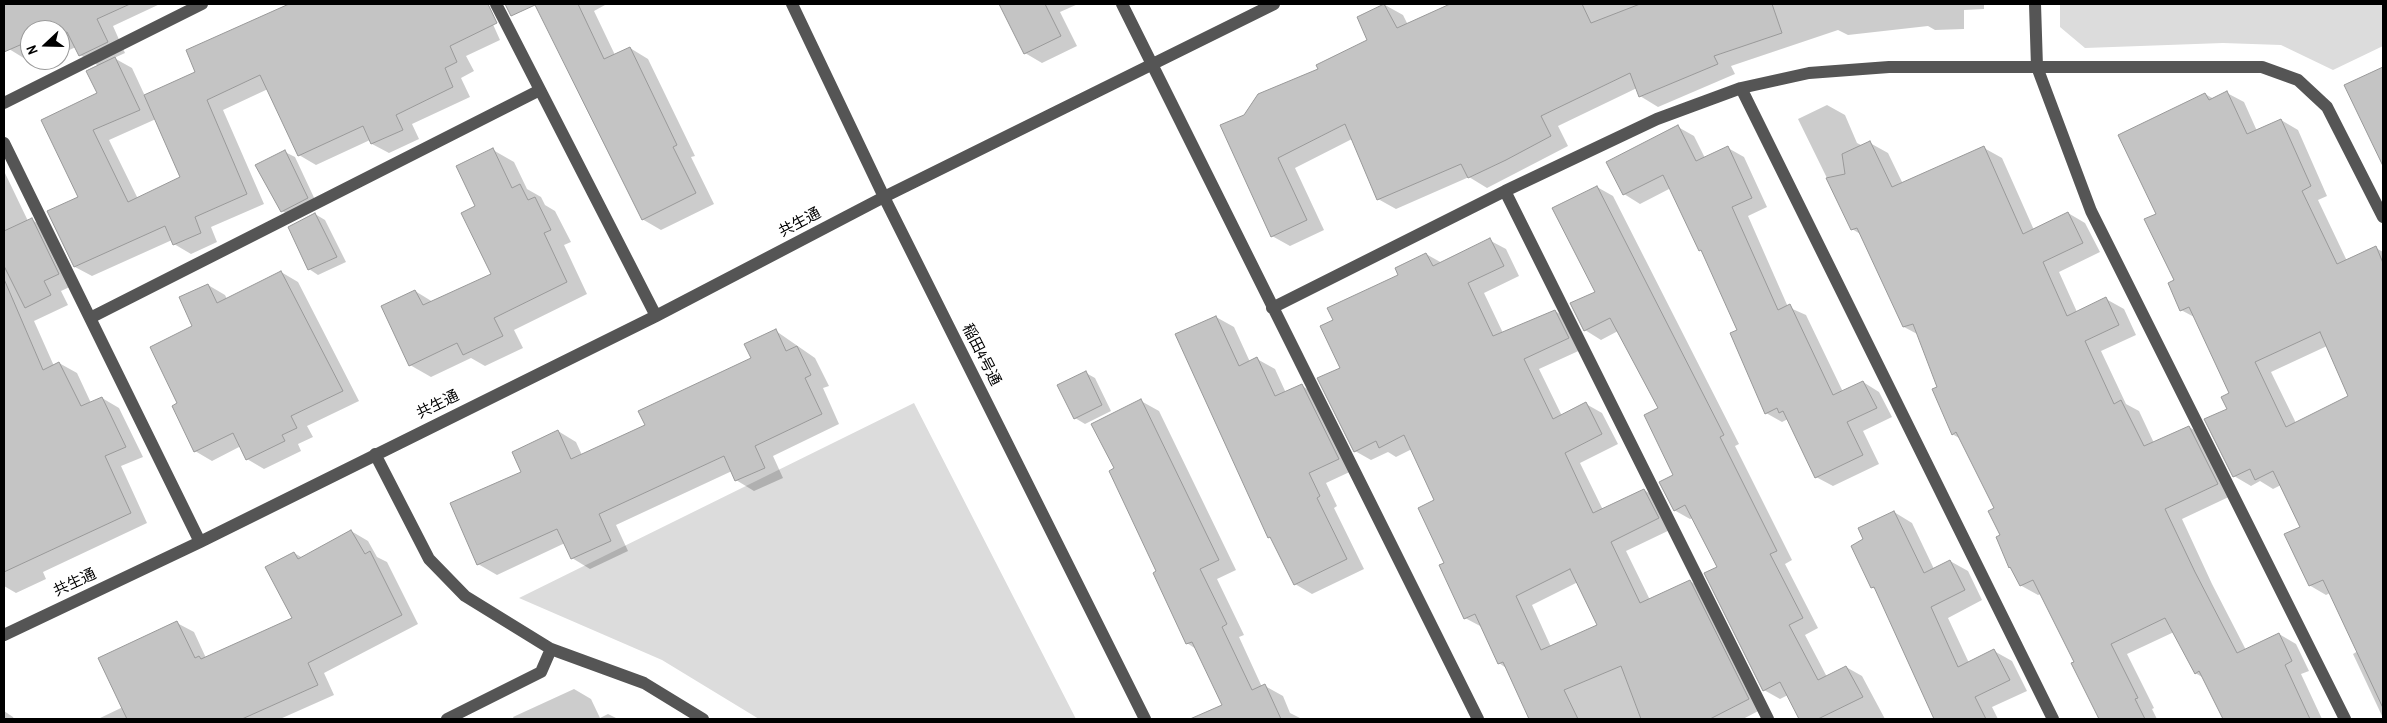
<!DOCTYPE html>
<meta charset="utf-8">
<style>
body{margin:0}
#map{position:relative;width:2387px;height:723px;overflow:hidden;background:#fff;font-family:"Archivo Narrow",sans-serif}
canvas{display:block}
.frame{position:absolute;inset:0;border:5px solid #000;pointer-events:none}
.north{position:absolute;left:20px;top:20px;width:50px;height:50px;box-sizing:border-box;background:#fff;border:1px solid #999;border-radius:50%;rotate:249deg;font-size:14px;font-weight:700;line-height:20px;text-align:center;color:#000}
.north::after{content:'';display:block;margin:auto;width:18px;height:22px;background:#000;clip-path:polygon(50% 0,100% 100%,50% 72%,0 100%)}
</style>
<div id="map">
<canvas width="2387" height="723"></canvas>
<div class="frame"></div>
<div class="north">N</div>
</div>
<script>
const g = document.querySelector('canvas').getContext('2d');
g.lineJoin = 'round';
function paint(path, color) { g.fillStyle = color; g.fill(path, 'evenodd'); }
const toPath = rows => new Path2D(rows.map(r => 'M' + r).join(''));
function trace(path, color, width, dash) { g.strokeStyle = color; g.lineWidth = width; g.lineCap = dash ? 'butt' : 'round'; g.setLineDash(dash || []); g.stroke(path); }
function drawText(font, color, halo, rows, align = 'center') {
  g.font = font + ' "Archivo Narrow","Noto Sans JP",sans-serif'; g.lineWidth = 4.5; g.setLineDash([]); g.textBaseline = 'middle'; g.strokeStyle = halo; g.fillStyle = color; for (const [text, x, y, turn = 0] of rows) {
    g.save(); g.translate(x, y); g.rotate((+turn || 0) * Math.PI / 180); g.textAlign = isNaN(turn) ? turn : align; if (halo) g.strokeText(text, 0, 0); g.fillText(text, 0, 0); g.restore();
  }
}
paint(toPath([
 [2060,4,2383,4,2383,46,2333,70,2281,45,2223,43,2085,48,2060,27],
 [914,403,1076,719,759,719,662,660,519,598]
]), '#dcdcdc');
paint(toPath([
 [4,4,160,4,113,26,125,53,114,58,132,68,145,96,196,73,187,51,292,4,481,4,482,8,487,11,500,40,466,56,474,71,461,78,470,97,412,124,419,139,389,153,372,144,370,140,316,165,299,155,268,89,223,110,264,204,211,227,217,242,191,254,174,244,172,240,92,276,75,267,48,212,80,198,98,93,99,66,80,55,76,47,60,54,60,30,30,30,30,58,27,60,9,49,7,45,4,47],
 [156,119,182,178,138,199,109,140],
 [538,4,604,4,605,5,594,11,615,55,630,48,648,59,695,156,691,157,714,204,661,230,642,219,584,104,538,7],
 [1001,4,1078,4,1060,12,1077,46,1042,63,1025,53],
 [1453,4,1984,4,1984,9,1964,10,1964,29,1935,30,1928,26,1848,35,1838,30,1731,66,1735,74,1658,107,1640,96,1637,88,1558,126,1568,146,1487,188,1469,177,1396,209,1378,199,1352,139,1295,168,1324,230,1290,246,1272,236,1245,116,1369,40,1358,18,1385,5,1403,15,1408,25],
 [2383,69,2383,152,2375,147,2346,86],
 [2227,93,2244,102,2257,131,2281,120,2298,130,2327,196,2318,200,2347,261,2376,248,2383,252,2383,718,2353,654,2358,651,2330,593,2326,595,2309,585,2301,527,2281,485,2273,489,2260,481,2251,486,2234,476,2229,410,2231,394,2196,318,2181,310,2157,214,2205,94,2214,99],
 [2327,346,2350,397,2296,423,2271,372],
 [1827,105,1845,115,1857,143,1863,146,1870,143,1888,153,1903,184,1984,148,2002,158,2034,230,2068,213,2085,223,2100,252,2059,272,2077,312,2106,299,2124,309,2136,335,2101,351,2126,404,2139,411,2154,443,2189,427,2207,437,2235,494,2182,519,2212,584,2246,650,2279,634,2296,644,2309,671,2301,674,2322,719,2224,719,2204,678,2195,673,2174,632,2127,654,2154,708,2152,709,2157,719,2100,719,2072,664,2075,662,2041,594,2038,595,2020,585,2010,567,1995,509,1961,439,1952,434,1939,388,1919,335,1904,327,1862,235,1852,229,1798,119],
 [1678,127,1694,136,1705,158,1728,148,1744,157,1767,207,1748,216,1788,307,1806,315,1843,392,1863,382,1879,392,1892,417,1863,431,1879,464,1833,486,1816,477,1788,419,1782,422,1766,413,1739,331,1703,252,1700,250,1671,188,1640,204,1624,194],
 [493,150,514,162,527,189,541,197,545,205,555,211,571,242,564,245,587,294,514,330,523,348,485,366,471,358,431,377,410,365,415,291,433,302,492,274,477,207],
 [285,152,295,157,317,204,292,217,282,211],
 [4,171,28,221,32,220,49,230,76,284,61,291,68,305,34,321,54,366,59,363,77,373,91,403,102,398,119,408,143,457,121,466,147,523,43,572,46,579,16,593,4,586,4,450,32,438,8,390,4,393],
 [1597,187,1613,196,1739,444,1735,446,1792,560,1785,564,1818,628,1805,635,1827,677,1846,667,1862,676,1885,719,1801,719,1788,695,1780,699,1764,690,1719,568,1693,518,1690,519,1674,510,1675,476,1659,409,1618,331,1601,340,1585,330,1597,292],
 [315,214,325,220,346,262,318,275,309,269],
 [1489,240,1506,249,1519,276,1484,293,1503,333,1555,311,1571,321,1585,348,1539,369,1562,416,1586,404,1602,413,1618,444,1580,463,1603,510,1644,490,1660,500,1674,528,1626,551,1650,600,1690,581,1706,591,1764,708,1743,719,1531,719,1506,668,1499,663,1482,627,1465,618,1445,563,1436,501,1412,449,1396,457,1388,452,1371,460,1355,451,1334,321,1400,275,1426,254,1442,263],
 [1578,582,1599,626,1551,647,1532,605],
 [281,272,298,282,359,401,307,426,313,437,298,444,301,451,264,469,247,459,241,446,212,461,195,451,179,404,194,326,208,285,225,295,227,299],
 [1216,317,1234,327,1250,362,1257,359,1275,369,1286,393,1302,386,1320,396,1356,469,1326,483,1337,506,1334,508,1364,569,1312,594,1295,584,1272,539,1269,537],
 [776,331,815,358,829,386,823,388,839,424,773,456,783,478,754,491,736,480,732,471,616,525,628,551,590,569,572,558,565,543,497,575,478,564,452,504,522,472,558,431,576,442,582,455,646,425,753,359],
 [1086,373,1095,378,1111,411,1085,424,1075,418],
 [1141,401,1159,411,1236,570,1217,579,1244,635,1239,637,1262,687,1265,686,1283,696,1290,713,1302,719,1224,719,1218,708,1223,705,1196,649,1187,643,1115,469],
 [1894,512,1912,523,1934,569,1950,561,1968,571,1982,600,1948,618,1969,663,1994,651,2012,661,2027,691,1992,707,1998,719,1935,719,1876,590,1872,587,1865,540],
 [351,531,368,541,377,557,387,562,418,624,324,673,334,695,280,719,98,719,123,707,177,623,194,632,206,658,294,619,294,553,303,558],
 [574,689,591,699,600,718,608,714,618,719,514,719,513,717],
 [4,711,13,717,14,719,4,719]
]), '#0003');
const building = toPath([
 [4,4,130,4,97,19,108,42,79,56,67,32,60,35,60,30,30,30,30,49,23,52,20,45,4,52,4,4],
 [289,4,488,4,497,23,450,46,457,62,445,68,453,87,396,115,403,130,371,144,363,126,298,156,260,75,207,100,247,194,195,217,201,233,173,245,165,226,74,267,47,211,78,197,41,120,97,93,86,71,115,57,140,110,93,130,128,202,180,177,144,95,195,72,186,50,289,4],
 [505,4,578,4,604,59,630,47,677,145,673,147,696,193,642,220,535,5,511,16,505,4],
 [999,4,1045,4,1061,36,1024,54,999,4],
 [1384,4,1397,28,1450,4,1582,4,1591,23,1640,4,1772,4,1782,33,1714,56,1718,64,1639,97,1630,73,1541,116,1551,136,1506,160,1468,178,1461,164,1377,200,1345,124,1278,158,1307,220,1271,237,1220,125,1244,115,1258,94,1318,69,1316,65,1367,40,1357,17,1384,4],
 [2383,67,2383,166,2344,85,2383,67],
 [2227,91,2247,134,2281,119,2311,186,2302,191,2337,264,2376,246,2383,263,2383,708,2323,580,2309,586,2284,534,2300,527,2273,471,2255,480,2250,469,2233,477,2204,419,2227,409,2221,397,2229,393,2189,307,2180,311,2168,283,2174,280,2144,219,2156,214,2118,135,2205,93,2209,100,2227,91],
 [2320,332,2348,396,2286,427,2255,362,2320,332],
 [1678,125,1696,161,1728,146,1752,198,1732,207,1778,310,1790,304,1833,395,1863,381,1877,408,1847,422,1863,455,1815,478,1783,411,1779,413,1777,408,1765,414,1730,333,1737,330,1701,250,1699,251,1663,175,1623,195,1606,162,1678,125],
 [1870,141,1892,187,1984,146,2023,234,2068,212,2083,243,2043,262,2067,316,2106,297,2119,325,2085,341,2114,404,2121,400,2144,446,2189,426,2218,484,2165,509,2195,572,2237,653,2279,633,2292,661,2285,665,2310,719,2223,719,2199,671,2195,674,2165,618,2111,644,2138,698,2135,699,2145,719,2099,719,2071,663,2074,662,2033,580,2020,586,2010,567,2009,568,1996,537,2000,535,1988,511,1994,508,1956,432,1952,435,1932,389,1937,387,1913,324,1903,327,1857,228,1851,230,1826,178,1845,174,1842,154,1870,141],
 [493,148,512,188,520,184,528,200,535,197,551,230,544,233,567,282,494,318,503,336,463,355,457,343,409,366,381,306,415,290,423,305,491,274,461,213,475,206,456,166,493,148],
 [285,150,308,198,281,212,255,165,285,150],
 [1597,186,1724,435,1720,437,1777,551,1770,554,1803,618,1789,625,1818,680,1846,666,1863,697,1818,719,1799,719,1780,682,1763,691,1704,573,1717,567,1685,505,1674,511,1659,482,1673,475,1644,415,1658,408,1610,318,1584,331,1570,303,1595,292,1552,208,1597,186],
 [315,213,337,257,308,270,288,227,315,213],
 [32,218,59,274,44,281,51,295,25,308,4,266,4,231,32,218],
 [1490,238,1504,266,1468,283,1493,336,1555,310,1569,338,1524,359,1553,419,1586,402,1602,434,1565,453,1593,513,1644,489,1659,518,1611,542,1640,603,1690,580,1749,699,1710,719,1641,719,1621,666,1564,690,1578,719,1529,719,1503,662,1498,664,1475,614,1464,619,1439,565,1444,563,1418,508,1434,500,1404,435,1379,448,1376,441,1354,452,1317,378,1340,368,1320,326,1333,320,1327,308,1398,275,1395,268,1426,253,1433,266,1490,238],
 [1570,569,1597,625,1541,650,1516,596,1570,569],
 [281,271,343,391,291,416,297,428,282,435,285,441,246,460,233,433,194,452,172,406,177,403,150,347,192,326,179,297,208,284,217,303,281,271],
 [4,279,43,370,59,362,81,406,102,397,126,447,105,456,131,513,4,572,4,279],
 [1216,316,1239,366,1257,357,1275,396,1302,384,1339,459,1309,473,1320,496,1317,498,1347,559,1294,585,1270,537,1268,538,1175,334,1216,316],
 [776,329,786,351,797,346,811,375,805,378,822,414,755,446,765,468,735,481,724,456,599,514,611,541,571,559,557,529,477,565,450,503,521,472,512,452,558,430,571,459,645,425,638,411,751,358,744,344,776,329],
 [1086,371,1102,405,1074,419,1057,385,1086,371],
 [1141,399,1219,560,1200,569,1227,624,1222,627,1252,690,1265,684,1281,719,1190,719,1222,705,1192,642,1186,644,1153,573,1156,571,1109,471,1114,468,1091,424,1141,399],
 [1894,511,1924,573,1950,560,1965,590,1931,607,1958,667,1994,649,2010,680,1975,697,1986,719,1934,719,1874,587,1871,588,1851,546,1863,539,1858,528,1894,511],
 [351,530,365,554,370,551,402,615,308,663,318,685,242,719,127,719,98,658,177,621,195,658,199,656,201,659,292,618,265,567,294,552,298,559,351,530]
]);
paint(building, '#c4c4c4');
trace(building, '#999', 1);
trace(toPath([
 [496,4,656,316],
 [792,4,884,197,1145,719],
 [1122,4,1478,719],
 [2035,4,2037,67,2091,211,2345,719],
 [1741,88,2053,719],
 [4,103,202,4],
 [4,143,200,542],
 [1505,191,1768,719],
 [1272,308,1505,191,1657,119,1741,88,1809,73,1889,67,2262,67,2298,80,2327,107,2383,217],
 [90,318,540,90],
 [375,454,429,559,465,596,551,649,644,683,703,719],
 [4,635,200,542,656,316,884,197,1274,4],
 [447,719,541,672,551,649]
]), '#555', 12);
drawText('15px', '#000', '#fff', [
 ["共生通",800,223,-28],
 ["稲田4号通",981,355,63],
 ["共生通",438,405,-26],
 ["共生通",75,583,-25]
]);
</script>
